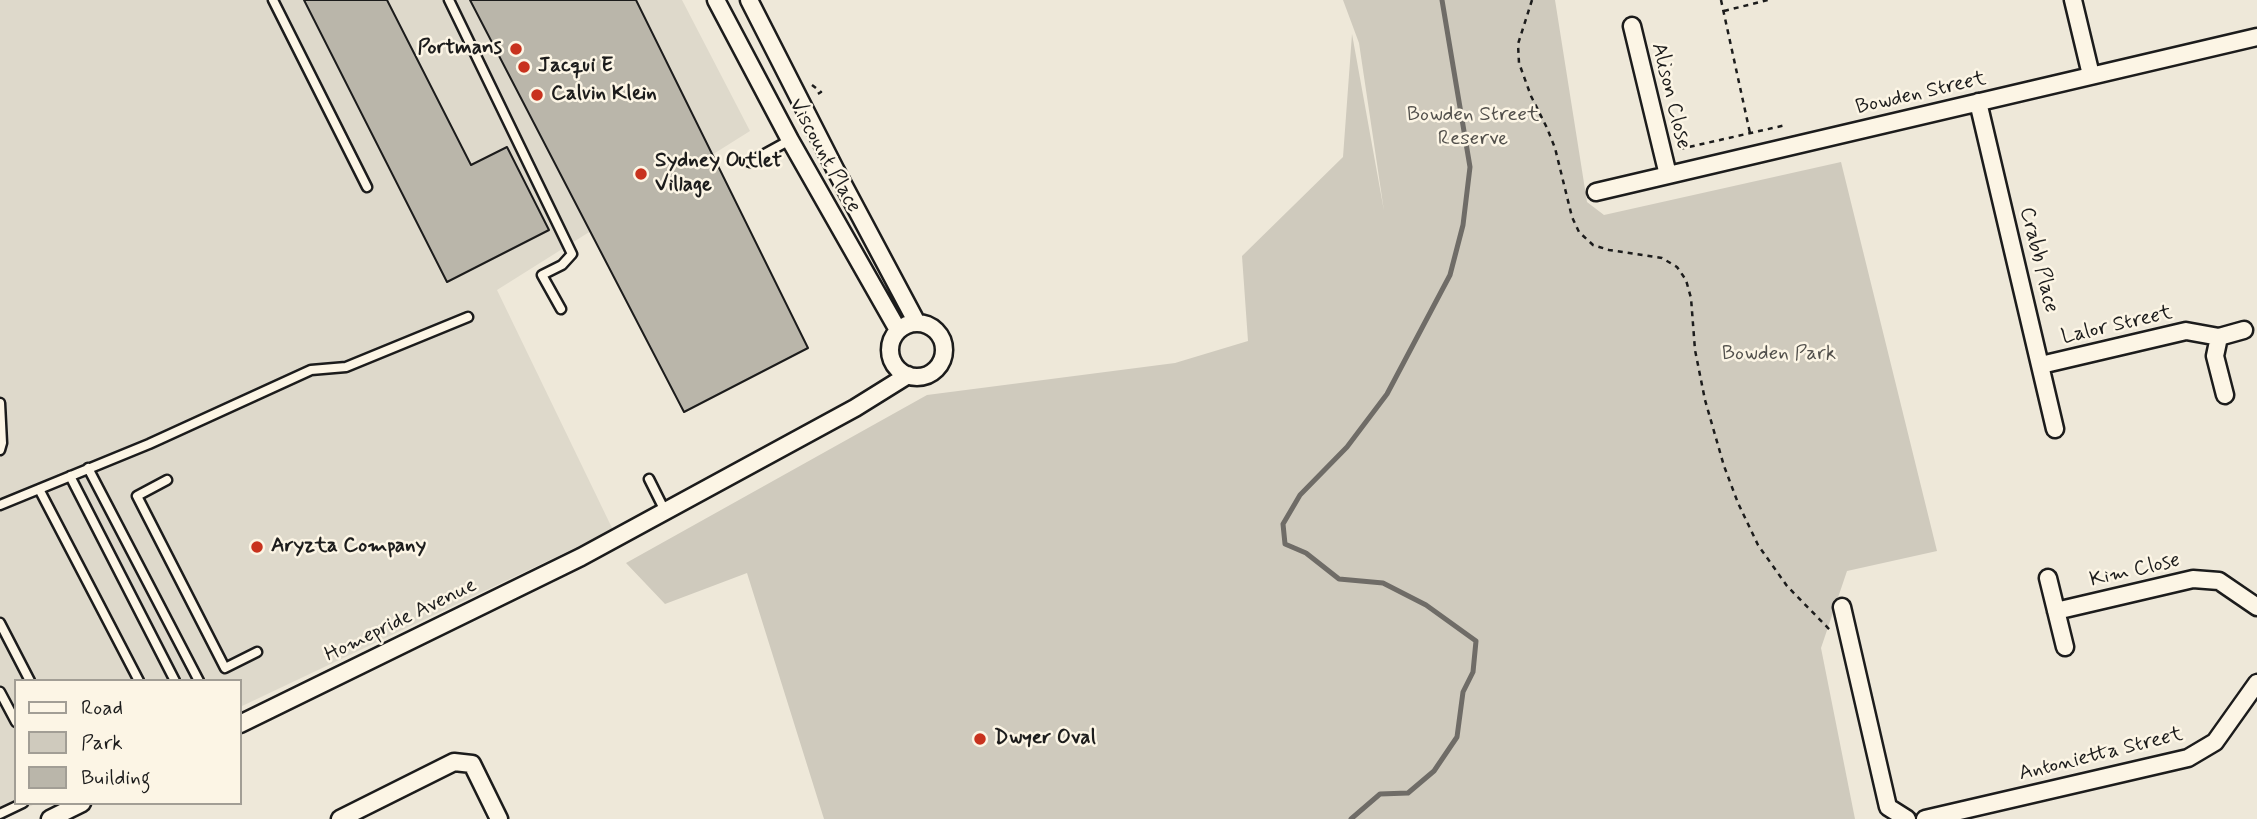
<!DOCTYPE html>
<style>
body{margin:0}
#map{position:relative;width:2257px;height:819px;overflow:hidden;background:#eee8d9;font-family:Mynerve,sans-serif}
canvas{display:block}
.legend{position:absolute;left:14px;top:679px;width:228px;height:126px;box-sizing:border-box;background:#fcf5e5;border:2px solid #a29e95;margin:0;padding:9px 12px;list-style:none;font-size:21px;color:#1c1c1c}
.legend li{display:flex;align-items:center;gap:14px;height:35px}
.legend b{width:35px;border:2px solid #a29e95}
</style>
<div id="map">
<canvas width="2257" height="819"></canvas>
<ul class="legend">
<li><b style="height:9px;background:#fcf5e5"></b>Road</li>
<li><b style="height:19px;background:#cfcabd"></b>Park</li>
<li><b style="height:19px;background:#bab6aa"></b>Building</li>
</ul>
</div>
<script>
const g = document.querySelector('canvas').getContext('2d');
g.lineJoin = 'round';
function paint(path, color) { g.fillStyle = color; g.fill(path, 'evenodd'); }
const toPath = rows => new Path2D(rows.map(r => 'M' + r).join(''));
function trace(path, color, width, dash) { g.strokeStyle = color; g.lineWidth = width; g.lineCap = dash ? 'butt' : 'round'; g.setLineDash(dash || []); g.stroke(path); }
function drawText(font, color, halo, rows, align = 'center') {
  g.font = font + ' Mynerve,sans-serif'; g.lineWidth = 5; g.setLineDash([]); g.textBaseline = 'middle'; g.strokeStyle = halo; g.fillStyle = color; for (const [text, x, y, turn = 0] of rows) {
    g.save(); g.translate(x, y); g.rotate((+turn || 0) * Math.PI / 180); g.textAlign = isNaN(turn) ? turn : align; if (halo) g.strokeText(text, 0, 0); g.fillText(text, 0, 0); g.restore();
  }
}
paint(toPath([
 [0,0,682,0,750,131,497,290,613,530,240,707,240,681,16,681,16,803,37,803,4,819,0,819]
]), '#ded9cb');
paint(toPath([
 [1343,0,1555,0,1587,202,1604,215,1841,162,1937,551,1847,571,1821,648,1855,819,824,819,747,573,665,604,626,563,927,395,1175,363,1248,341,1242,256,1343,157,1352,34,1384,211,1359,43]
]), '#cfcabd');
trace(toPath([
 [1351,819,1380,794,1408,793,1434,771,1457,737,1463,692,1473,672,1476,641,1426,605,1383,583,1339,579,1306,553,1285,544,1283,524,1300,495,1347,447,1387,394,1450,275,1463,225,1470,167,1442,0]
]), '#6f6c67', 5);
const building = toPath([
 [304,0,387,0,471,165,507,147,549,230,447,282,304,0],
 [470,0,636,0,808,348,684,412,470,0]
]);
paint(building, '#bab6aa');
trace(building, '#1c1c1c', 2);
const service = toPath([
 [273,0,367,187],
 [449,0,572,254,562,265,542,275,561,309],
 [750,162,790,140],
 [0,403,2,443,0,450],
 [88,468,199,681],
 [70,476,175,681],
 [649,479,664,509],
 [167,480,137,496,225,668,257,652],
 [39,489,139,681],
 [0,505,149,444,311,370,346,367,468,317],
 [0,623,30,681],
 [0,692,16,722],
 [0,814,23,803]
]);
const minor = toPath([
 [716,0,790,140,898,330],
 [749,0,835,169,917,323],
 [2073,0,2091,75],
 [1632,26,1668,175],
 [1978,102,2055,429],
 [1596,192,2257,37],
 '890 350a27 27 0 1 1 54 0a27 27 0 1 1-54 0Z',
 [2219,337,2215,356,2225,395],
 [2041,365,2186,331,2219,337,2244,330],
 [2048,578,2065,647],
 [1842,607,1888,807,1907,819],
 [2056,611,2193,579,2219,581,2257,607],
 [240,724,581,557,855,408,908,375],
 [50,819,82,803],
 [340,819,454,762,472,764,499,819],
 [1925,819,2188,758,2215,742,2257,683]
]);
trace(service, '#1c1c1c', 13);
trace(minor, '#1c1c1c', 21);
trace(toPath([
 [1532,0,1518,44,1519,63,1531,96,1547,128,1555,148,1572,217,1579,232,1593,245,1609,250,1662,258,1677,267,1686,280,1691,298,1695,350,1705,400,1724,466,1738,503,1758,545,1787,586,1830,630],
 [1721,0,1750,133],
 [1724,11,1768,0],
 [812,85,821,92,816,95],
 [1680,149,1786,125]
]), '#1c1c1c', 2.5, [5, 5]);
trace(service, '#fcf5e5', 8);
trace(minor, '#fcf5e5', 16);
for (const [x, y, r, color] of [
 [516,49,7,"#c8321e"],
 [524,67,7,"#c8321e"],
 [537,95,7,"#c8321e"],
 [641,174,7,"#c8321e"],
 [257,547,7,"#c8321e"],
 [980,739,7,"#c8321e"]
]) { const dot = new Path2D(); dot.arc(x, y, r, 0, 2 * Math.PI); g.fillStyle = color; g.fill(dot); trace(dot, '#fcf5e5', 2.5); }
drawText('bold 21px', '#1c1c1c', '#fcf5e5', [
 ["Portmans",502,49,"right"],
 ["Jacqui E",538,67],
 ["Calvin Klein",551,95],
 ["Sydney Outlet",655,162],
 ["Village",655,186],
 ["Aryzta Company",271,547],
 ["Dwyer Oval",994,739]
], 'left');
drawText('21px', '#1c1c1c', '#fcf5e5', [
 ["Bowden Street",1921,94,-13],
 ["Alison Close",1670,96,76],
 ["Viscount Place",824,156,61],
 ["Crabb Place",2038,260,76],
 ["Lalor Street",2117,326,-13],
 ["Kim Close",2135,571,-13],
 ["Homepride Avenue",401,621,-26],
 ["Antonietta Street",2101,755,-14]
]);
drawText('21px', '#52504c', '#fcf5e5', [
 ["Bowden Street",1473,116],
 ["Reserve",1473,140],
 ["Bowden Park",1779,355]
]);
</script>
